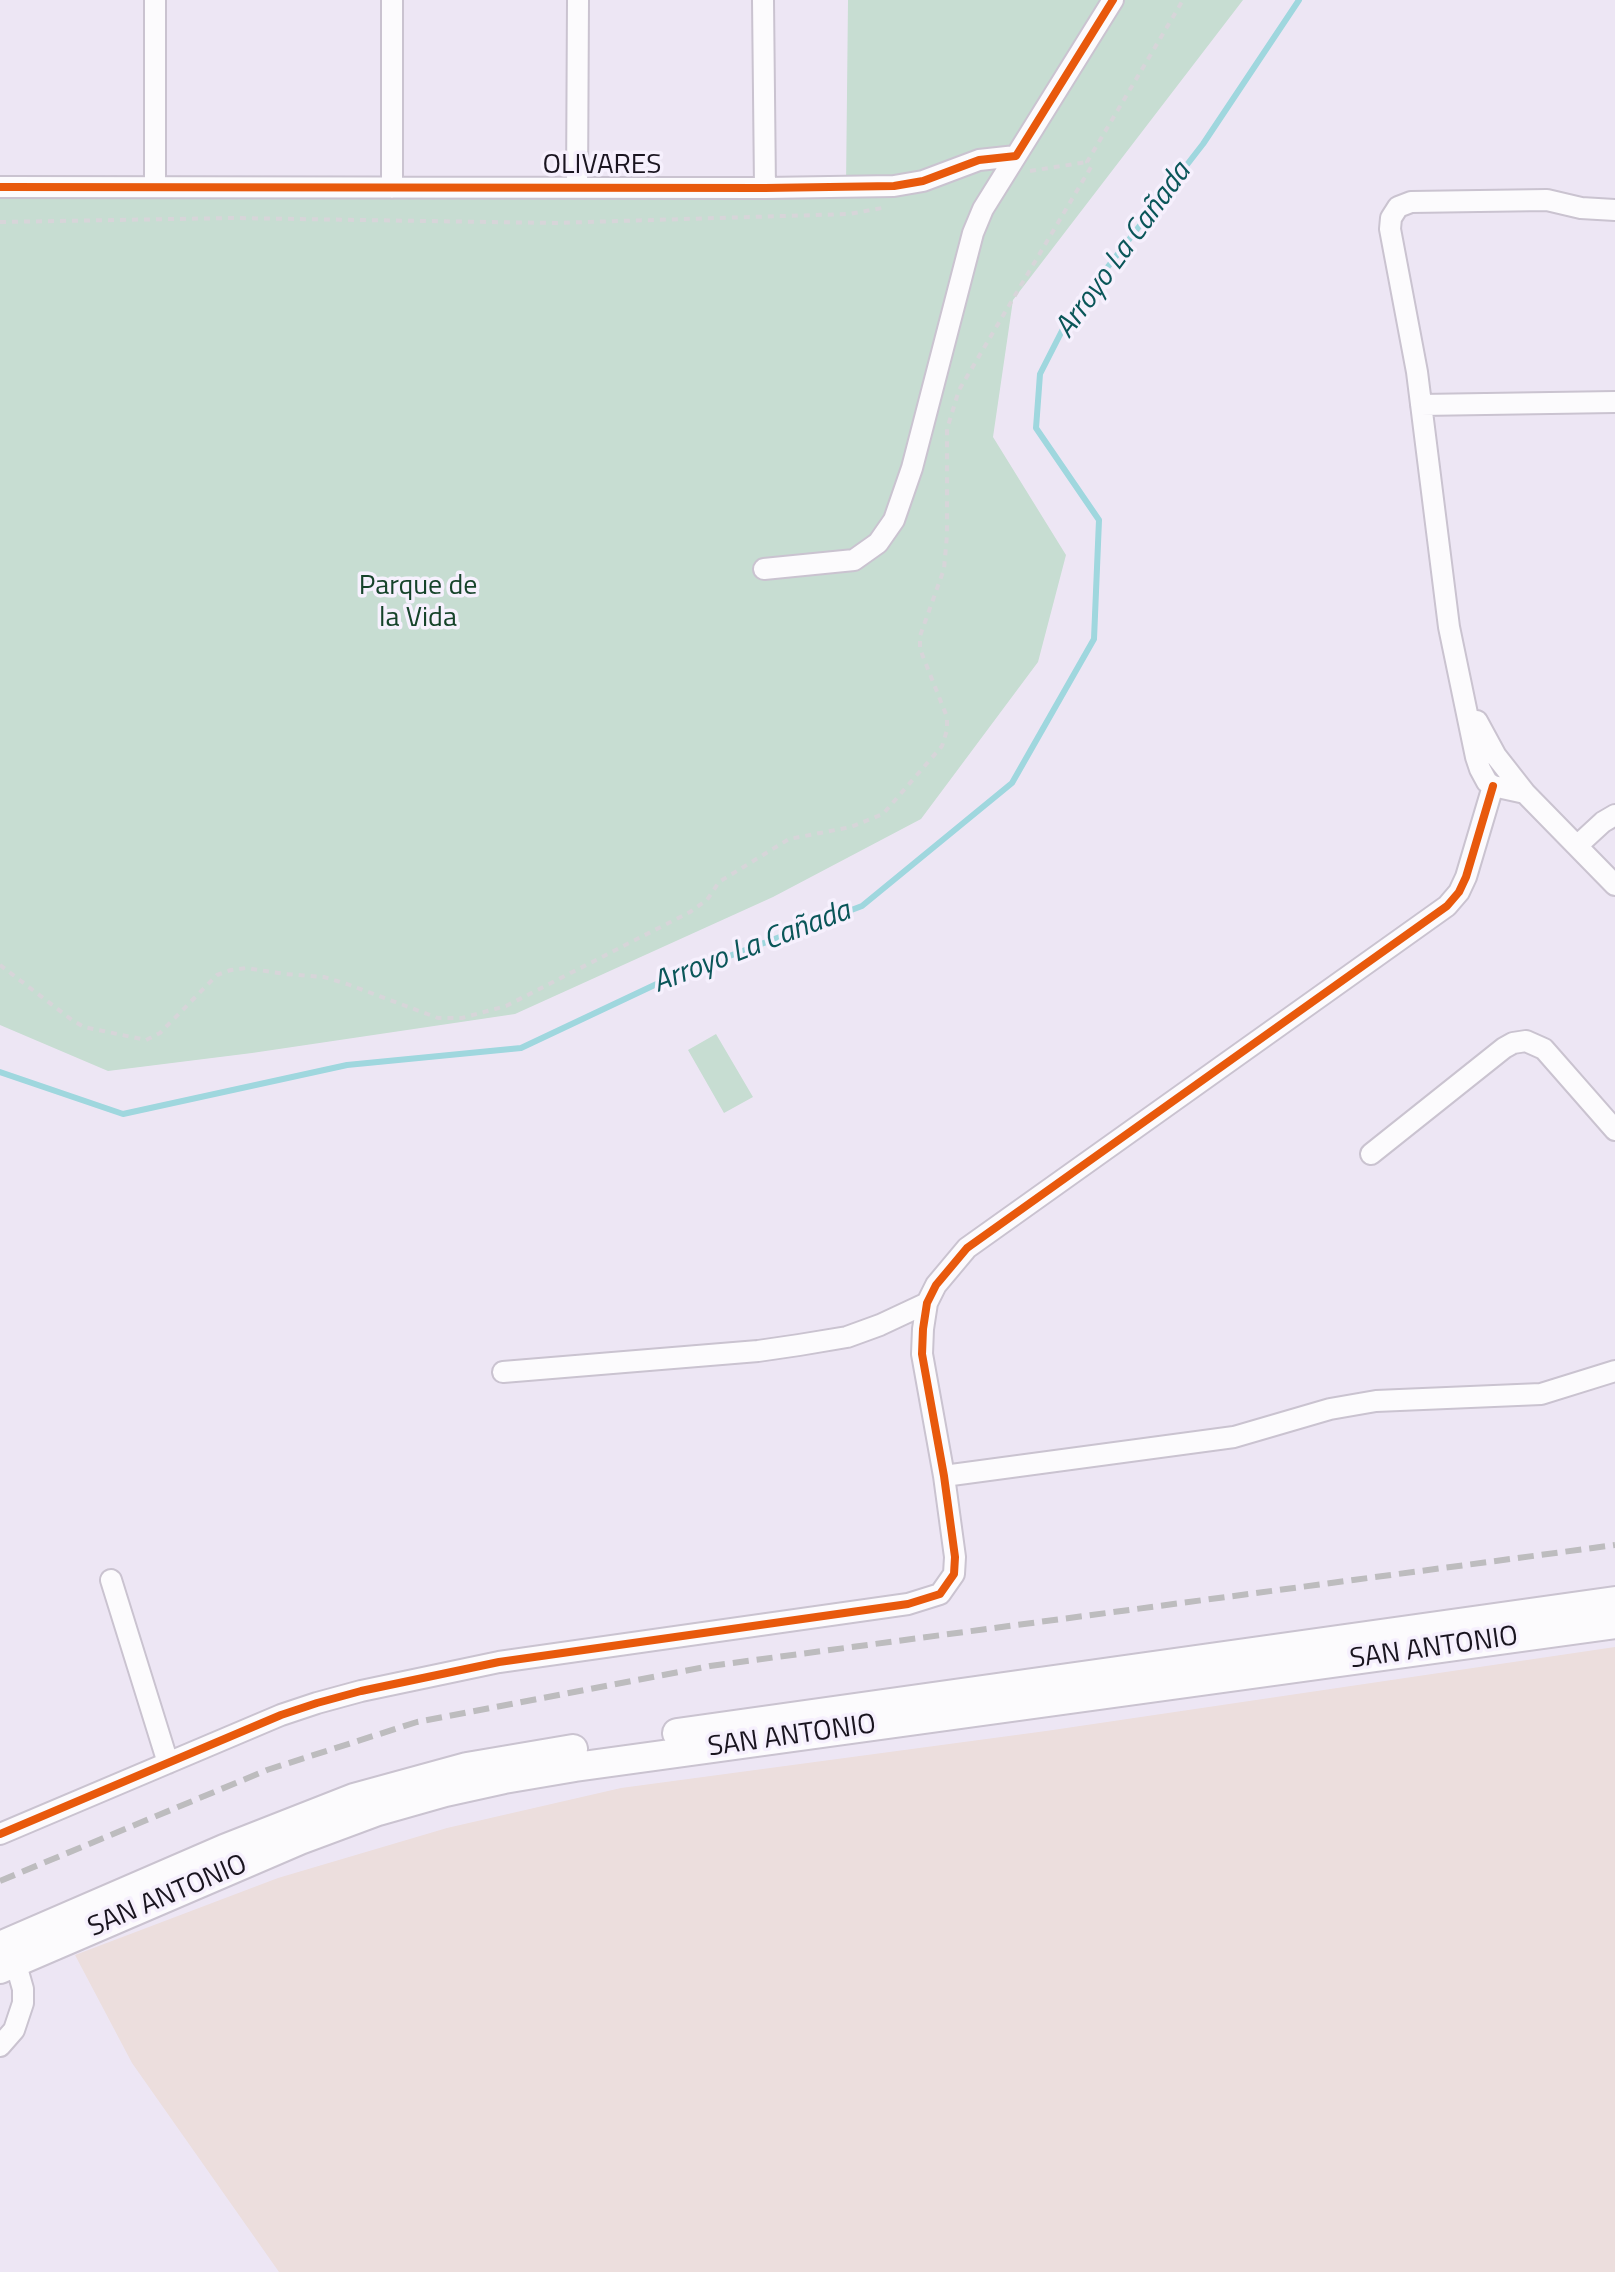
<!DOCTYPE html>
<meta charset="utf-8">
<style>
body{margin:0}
canvas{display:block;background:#ede6f4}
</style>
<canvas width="1615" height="2272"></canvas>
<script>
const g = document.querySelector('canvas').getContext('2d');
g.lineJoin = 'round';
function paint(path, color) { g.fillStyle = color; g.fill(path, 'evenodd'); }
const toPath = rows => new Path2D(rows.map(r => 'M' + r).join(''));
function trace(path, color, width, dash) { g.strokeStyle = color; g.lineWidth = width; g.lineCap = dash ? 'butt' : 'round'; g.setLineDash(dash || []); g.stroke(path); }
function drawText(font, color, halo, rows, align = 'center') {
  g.font = font + ' "Titillium Web",sans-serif'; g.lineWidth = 7; g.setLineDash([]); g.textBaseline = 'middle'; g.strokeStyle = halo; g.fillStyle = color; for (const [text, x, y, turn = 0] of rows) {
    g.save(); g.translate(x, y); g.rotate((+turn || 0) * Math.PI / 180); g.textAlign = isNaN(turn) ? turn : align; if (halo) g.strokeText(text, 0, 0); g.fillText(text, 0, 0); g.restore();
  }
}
paint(toPath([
 [1615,1647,1615,2272,279,2272,132,2063,75,1955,278,1878,447,1828,621,1788,1046,1731]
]), '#ecdedd');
paint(toPath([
 [848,0,1243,0,1013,300,993,437,1066,555,1038,662,921,819,773,897,515,1014,252,1053,108,1071,0,1025,0,187,846,187],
 [716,1034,753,1097,724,1113,688,1050]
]), '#c7ddd2');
trace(toPath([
 [0,1072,123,1114,347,1065,521,1048,663,981,862,906,1012,783,1094,639,1099,520,1036,428,1040,374,1069,317,1203,144,1299,0]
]), '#9fd7de', 6);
const minor = toPath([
 [155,0,155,187],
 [392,0,392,188],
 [763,0,765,188],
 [0,187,765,188,894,186,923,181,979,160,1016,156,1113,0],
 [577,188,578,0],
 [1421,405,1615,402],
 [764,569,854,560,878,543,894,520,912,468,973,233,983,209,1016,156],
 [1477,721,1496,756,1525,793,1615,885],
 [1525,793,1493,786,1487,782,1480,769,1476,757,1449,627,1417,372,1390,229,1391,218,1398,207,1411,202,1547,200,1581,208,1615,210],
 [1578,845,1603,822,1615,815],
 [1371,1154,1504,1048,1513,1043,1526,1041,1544,1049,1615,1130],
 [503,1372,758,1351,799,1345,847,1337,880,1325,927,1303],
 [944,1476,1234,1437,1330,1409,1376,1401,1541,1394,1615,1371],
 [111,1580,168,1763],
 [0,1834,281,1715,317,1703,361,1691,499,1662,908,1604,940,1594,954,1574,955,1557,944,1476,922,1354,923,1329,927,1303,936,1285,967,1248,1447,906,1459,892,1466,877,1493,786],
 [0,2046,14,2030,23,2003,23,1989,19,1975,8,1952]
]);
const secondary = toPath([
 [677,1733,1615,1601],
 [0,1946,224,1849,354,1798,467,1767,573,1749],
 [0,1969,300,1840,378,1811,445,1792,504,1779,575,1767,1615,1624]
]);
trace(minor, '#cac3d0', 24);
trace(secondary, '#cac3d0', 32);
trace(toPath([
 [1030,171,1087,162],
 [0,222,232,218,554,223,849,214,882,208],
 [0,965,72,1020,84,1027,146,1040,160,1033,217,975,231,970,246,968,285,974,324,977,347,984,438,1018,462,1018,506,1006,690,912,707,900,719,882,789,839,851,827,883,814,942,746,947,730,947,717,920,649,920,636,944,569,947,535,947,429,959,390,1091,167,1087,162,1183,0]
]), '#d7d5d9', 4, [6, 6]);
trace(minor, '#fcfbfd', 20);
trace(secondary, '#fcfbfd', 28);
trace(toPath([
 [0,1881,267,1770,417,1722,710,1666,1615,1545]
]), '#bdbcbe', 6, [16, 8]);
trace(toPath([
 [0,187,765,188,894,186,923,181,979,160,1016,156,1113,0],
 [0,1834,281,1715,317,1703,361,1691,499,1662,908,1604,940,1594,954,1574,955,1557,944,1476,922,1354,923,1329,927,1303,936,1285,967,1248,1447,906,1459,892,1466,877,1493,786]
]), '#e8590c', 8);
drawText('28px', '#1a1520', '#f6f0fd', [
 ["OLIVARES",602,166],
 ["SAN ANTONIO",1434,1649,-8],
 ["SAN ANTONIO",792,1737,-8],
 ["SAN ANTONIO",168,1897,-23]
]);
drawText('28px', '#16432a', '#f6f0fd', [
 ["Parque de",418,587],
 ["la Vida",418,619]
]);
drawText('italic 30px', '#0a5659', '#f6f0fd', [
 ["Arroyo La Cañada",1124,251,-54],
 ["Arroyo La Cañada",752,948,-21]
]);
</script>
